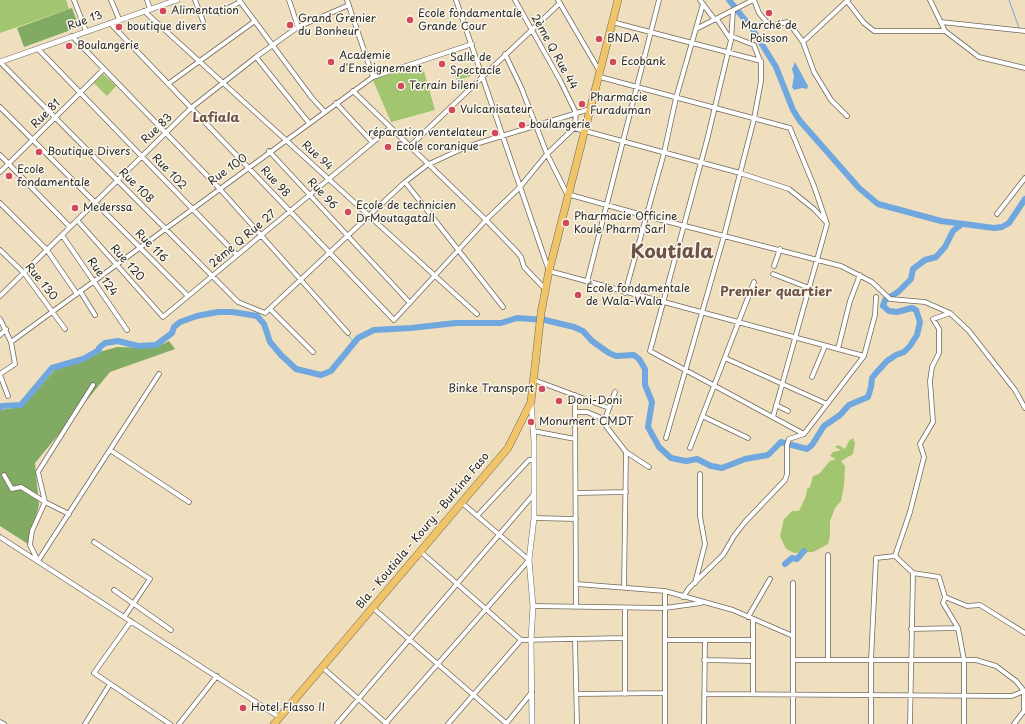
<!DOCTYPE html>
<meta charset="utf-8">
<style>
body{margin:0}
canvas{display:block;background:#efdfbe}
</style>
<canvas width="1025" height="724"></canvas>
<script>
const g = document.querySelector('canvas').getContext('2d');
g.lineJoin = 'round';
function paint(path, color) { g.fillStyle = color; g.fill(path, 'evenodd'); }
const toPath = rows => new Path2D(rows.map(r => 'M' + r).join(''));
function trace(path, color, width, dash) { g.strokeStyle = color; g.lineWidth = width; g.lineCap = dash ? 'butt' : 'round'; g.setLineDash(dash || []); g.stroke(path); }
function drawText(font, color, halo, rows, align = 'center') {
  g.font = font + ' "Playpen Sans",sans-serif'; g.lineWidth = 3; g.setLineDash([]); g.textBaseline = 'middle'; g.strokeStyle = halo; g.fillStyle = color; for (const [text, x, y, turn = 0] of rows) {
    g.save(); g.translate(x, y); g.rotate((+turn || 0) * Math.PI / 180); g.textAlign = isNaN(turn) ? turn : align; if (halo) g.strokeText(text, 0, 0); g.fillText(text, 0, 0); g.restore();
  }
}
paint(toPath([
 [0,0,66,0,69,9,0,33],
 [421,61,435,110,391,122,372,78],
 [469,66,473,75,457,81,454,72],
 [103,74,116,86,107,96,94,83],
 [853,438,855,443,853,454,841,461,845,466,844,486,841,501,835,508,830,521,830,536,828,544,813,552,794,553,786,549,780,536,784,519,792,511,799,511,806,496,807,489,810,487,813,476,819,474,830,461,836,459,830,456,833,452,841,450,835,447,838,445,845,449,849,441]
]), '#a2c56f');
paint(toPath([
 [72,8,79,27,24,47,17,28],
 [169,341,175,349,110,372,35,463,39,505,28,544,0,526,0,410,22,407,61,363,117,347,155,348]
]), '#81aa62');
paint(toPath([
 [795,62,808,86,807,89,802,88,794,90,792,87,794,76,792,69]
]), '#6fa7de');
trace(toPath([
 [1009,0,1019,28],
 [76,44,101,69],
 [103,71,134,103],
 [348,335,354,342]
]), '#6fa7de', 1);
trace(toPath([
 [729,0,753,30,776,67,793,110,800,121,859,188,878,204,941,221,994,228,1002,227,1009,223,1025,199],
 [0,408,2,406,21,405,52,368,83,359,99,350,99,348,105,343,118,341,138,346,156,345,172,333,174,327,180,322,197,316,218,312,233,312,257,316,264,324,270,342,281,355,296,369,321,375,331,371,358,338,374,330,411,328,456,323,501,323,517,318,545,320,574,327,583,331,592,341,609,353,616,356,634,355,639,359,645,369,645,385,652,402,648,427,659,447,671,458,686,461,697,459,711,466,722,468,745,459,768,455,781,442,807,449,812,445,824,426,840,415,849,405,868,397,871,387,872,378,876,373,887,361,896,355,904,352,910,346,917,335,920,322,916,310,912,308,897,312,889,311,883,306,885,300,898,292,911,279,913,269,925,260,936,257,945,247,953,231,962,224],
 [785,564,792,558,797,559,804,551]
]), '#6fa7de', 6);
const minor = toPath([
 [74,0,86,31],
 [111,0,119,19],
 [147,0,150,9],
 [195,0,203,21],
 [239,0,312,98,324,111],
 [289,0,298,27],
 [347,0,373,77],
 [456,0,549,271,864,356],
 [558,0,600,72],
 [700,0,715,20],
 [754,0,759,13,770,26,787,22,792,27,803,42,814,72,831,100,847,116],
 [930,0,945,31,979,57,1025,68],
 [847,1,864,23,874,31,945,31],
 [144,11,477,314],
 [733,11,731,40,707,140,650,351,804,434],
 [219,13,240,2],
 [717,19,731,40],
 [612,22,761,61,761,81,754,119,724,236,666,438],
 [941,22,1025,31],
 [110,23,394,320,486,220,520,187,547,154,574,128,575,124,576,113,560,80,515,0],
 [696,29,753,0],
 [72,36,219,188,348,333],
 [731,36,754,45,760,61],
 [803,42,848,0],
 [38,49,237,255],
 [505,54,521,87,547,154,567,194,646,216,841,266,872,282,890,299,925,302,950,313],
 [256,57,309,123],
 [0,62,238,302,265,313,405,182,427,165,466,147,590,109],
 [600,77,790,128,814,186,827,224,773,417],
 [168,84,255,21],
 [353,91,486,220,517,252,521,257,524,267,545,289],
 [336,103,372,142],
 [0,107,188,296],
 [574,128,740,173,789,189,814,209,826,222],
 [409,147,560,3],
 [269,151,410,303],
 [0,155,70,227],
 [0,172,104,69],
 [405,182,503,307],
 [0,203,47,250,77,294],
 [997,214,1025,178],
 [77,220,163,317,390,128],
 [62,235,127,330],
 [0,250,24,273,65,329],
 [774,266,780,249],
 [773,274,809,288],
 [587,282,659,0],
 [80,291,95,315],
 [625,293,664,153,676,98,703,4],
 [0,296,191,108,256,57,298,27,349,5],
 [270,309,313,352],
 [0,319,11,342,15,364,0,374],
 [0,335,6,329],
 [11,342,373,77,472,44],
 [838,349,850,301,860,275],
 [725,358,827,404],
 [0,375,8,396],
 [812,377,825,346],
 [534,380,609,408],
 [93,385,38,472,45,502,32,531,30,545,38,561,159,374],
 [575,395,576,607],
 [776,405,788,411],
 [575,412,587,412,599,417,626,452,649,467],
 [702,416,748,438],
 [604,422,615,392],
 [533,431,575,439],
 [690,448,754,282],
 [110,450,189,502],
 [4,475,12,489,21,487,45,502,69,514],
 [576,493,626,492],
 [477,516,529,460,534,460],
 [534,518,576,519],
 [0,537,279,717],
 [94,542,150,579,125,616],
 [421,552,521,640,624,638],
 [828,555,828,660],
 [913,573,939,577,945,597,967,606,980,605,1025,633],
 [695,583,705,544,700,516,700,474],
 [577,584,665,591,733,610,793,636],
 [624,587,626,452],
 [114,590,171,630],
 [683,597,689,588,723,555,734,536,745,522,785,480,787,474,787,445,789,439,804,434,864,356,875,315,876,297],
 [945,597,943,603,958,628,964,660,964,724],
 [533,606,665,608,701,603],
 [373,608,507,724],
 [625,608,625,694],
 [748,617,770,579],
 [131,621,94,673,170,724],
 [911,629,958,628],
 [575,639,577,724],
 [666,640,753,640],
 [704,660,753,661],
 [793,660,976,660,996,666,1016,681,1024,691,1024,711,1014,724],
 [322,667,387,724],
 [577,694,665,693],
 [704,694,1012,696,1024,691],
 [753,694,753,619],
 [0,722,4,724],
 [85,724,110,684],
 [179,724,217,676],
 [337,724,534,494],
 [385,724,529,560,462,503],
 [448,724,521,640],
 [506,724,532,692],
 [665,724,665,591],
 [704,724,705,640],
 [793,724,793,583],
 [871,724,871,660,876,558,895,556],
 [910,724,913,573,895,556,910,512,924,457,920,444,933,422,930,381,932,367,939,353,939,329,933,319,950,313,969,331,1015,390,1025,408]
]);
const tertiary = toPath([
 [0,62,177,0],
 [531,403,534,441,534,518,529,560,533,606,531,640,532,724]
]);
const primary = toPath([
 [274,724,508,448,531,402,541,313,549,271,618,0]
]);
trace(minor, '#706a5e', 5.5);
trace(tertiary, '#706a5e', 6);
trace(primary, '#706a5e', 8);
trace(minor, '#fff', 4);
trace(tertiary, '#fff', 5);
trace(primary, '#f0c469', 7);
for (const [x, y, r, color] of [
 [163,11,4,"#d1495b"],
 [769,13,4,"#d1495b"],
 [410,20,4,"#d1495b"],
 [290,25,4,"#d1495b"],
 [119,27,4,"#d1495b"],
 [599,39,4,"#d1495b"],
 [69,46,4,"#d1495b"],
 [331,62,4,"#d1495b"],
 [613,62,4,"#d1495b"],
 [442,64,4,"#d1495b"],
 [401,86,4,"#d1495b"],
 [582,104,4,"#d1495b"],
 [452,110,4,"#d1495b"],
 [522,125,4,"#d1495b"],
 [495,133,4,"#d1495b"],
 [388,147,4,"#d1495b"],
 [39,152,4,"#d1495b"],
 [9,176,4,"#d1495b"],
 [75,208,4,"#d1495b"],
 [348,212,4,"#d1495b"],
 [566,223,4,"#d1495b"],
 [578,295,4,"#d1495b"],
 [542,389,4,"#d1495b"],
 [559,401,4,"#d1495b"],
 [531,422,4,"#d1495b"],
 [243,708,4,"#d1495b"]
]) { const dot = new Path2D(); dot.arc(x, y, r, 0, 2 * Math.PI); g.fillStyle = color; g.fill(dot); trace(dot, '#fbf7ec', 1.5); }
drawText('11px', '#2b2b2b', '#fbf7ec', [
 ["Alimentation",171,11],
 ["Ecole fondamentale",418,14],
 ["Grande Cour",418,27],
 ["Grand Grenier",298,19],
 ["du Bonheur",298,32],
 ["Marché de",769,26,"center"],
 ["Poisson",769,39,"center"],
 ["boutique divers",127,27],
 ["BNDA",607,39],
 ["Boulangerie",77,46],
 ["Academie",339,56],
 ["d'Enseignement",339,69],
 ["Salle de",450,58],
 ["Spectacle",450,71],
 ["Ecobank",621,62],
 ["Terrain bileni",409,86],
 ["Pharmacie",590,98],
 ["Furaduman",590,111],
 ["Vulcanisateur",460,110],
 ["boulangerie",530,125],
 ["réparation ventelateur",487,133,"right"],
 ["Ecole coranique",396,147],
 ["Boutique Divers",47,152],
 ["Ecole",17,170],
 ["fondamentale",17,183],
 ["Ecole de technicien",356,206],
 ["DrMoutagatall",356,219],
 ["Mederssa",83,208],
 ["Pharmacie Officine",574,217],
 ["Koule Pharm Sarl",574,230],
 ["École fondamentale",586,289],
 ["de Wala-Wala",586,302],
 ["Binke Transport",534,389,"right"],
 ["Doni-Doni",567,401],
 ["Monument CMDT",539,422],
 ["Hotel Flasso II",251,708]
], 'left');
drawText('11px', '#2b2b2b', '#fbf7ec', [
 ["Rue 13",85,21,-20],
 ["2ème Q Rue 44",554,52,61],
 ["Rue 81",46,114,-45],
 ["Rue 83",157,129,-44],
 ["Rue 94",317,156,42],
 ["Rue 100",228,170,-36],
 ["Rue 102",169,172,46],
 ["Rue 98",275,182,47],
 ["Rue 108",136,186,45],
 ["Rue 96",322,194,47],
 ["2ème Q Rue 27",243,239,-40],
 ["Rue 116",151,246,45],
 ["Rue 120",127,263,48],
 ["Rue 124",102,277,55],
 ["Rue 130",41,282,51],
 ["Bla - Koutiala - Koury - Burkina Faso",423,531,-50]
]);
drawText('bold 13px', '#6f5346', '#fbf7ec', [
 ["Lafiala",216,118],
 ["Premier quartier",776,292]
]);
drawText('bold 19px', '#6f5346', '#fbf7ec', [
 ["Koutiala",672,253]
]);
</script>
